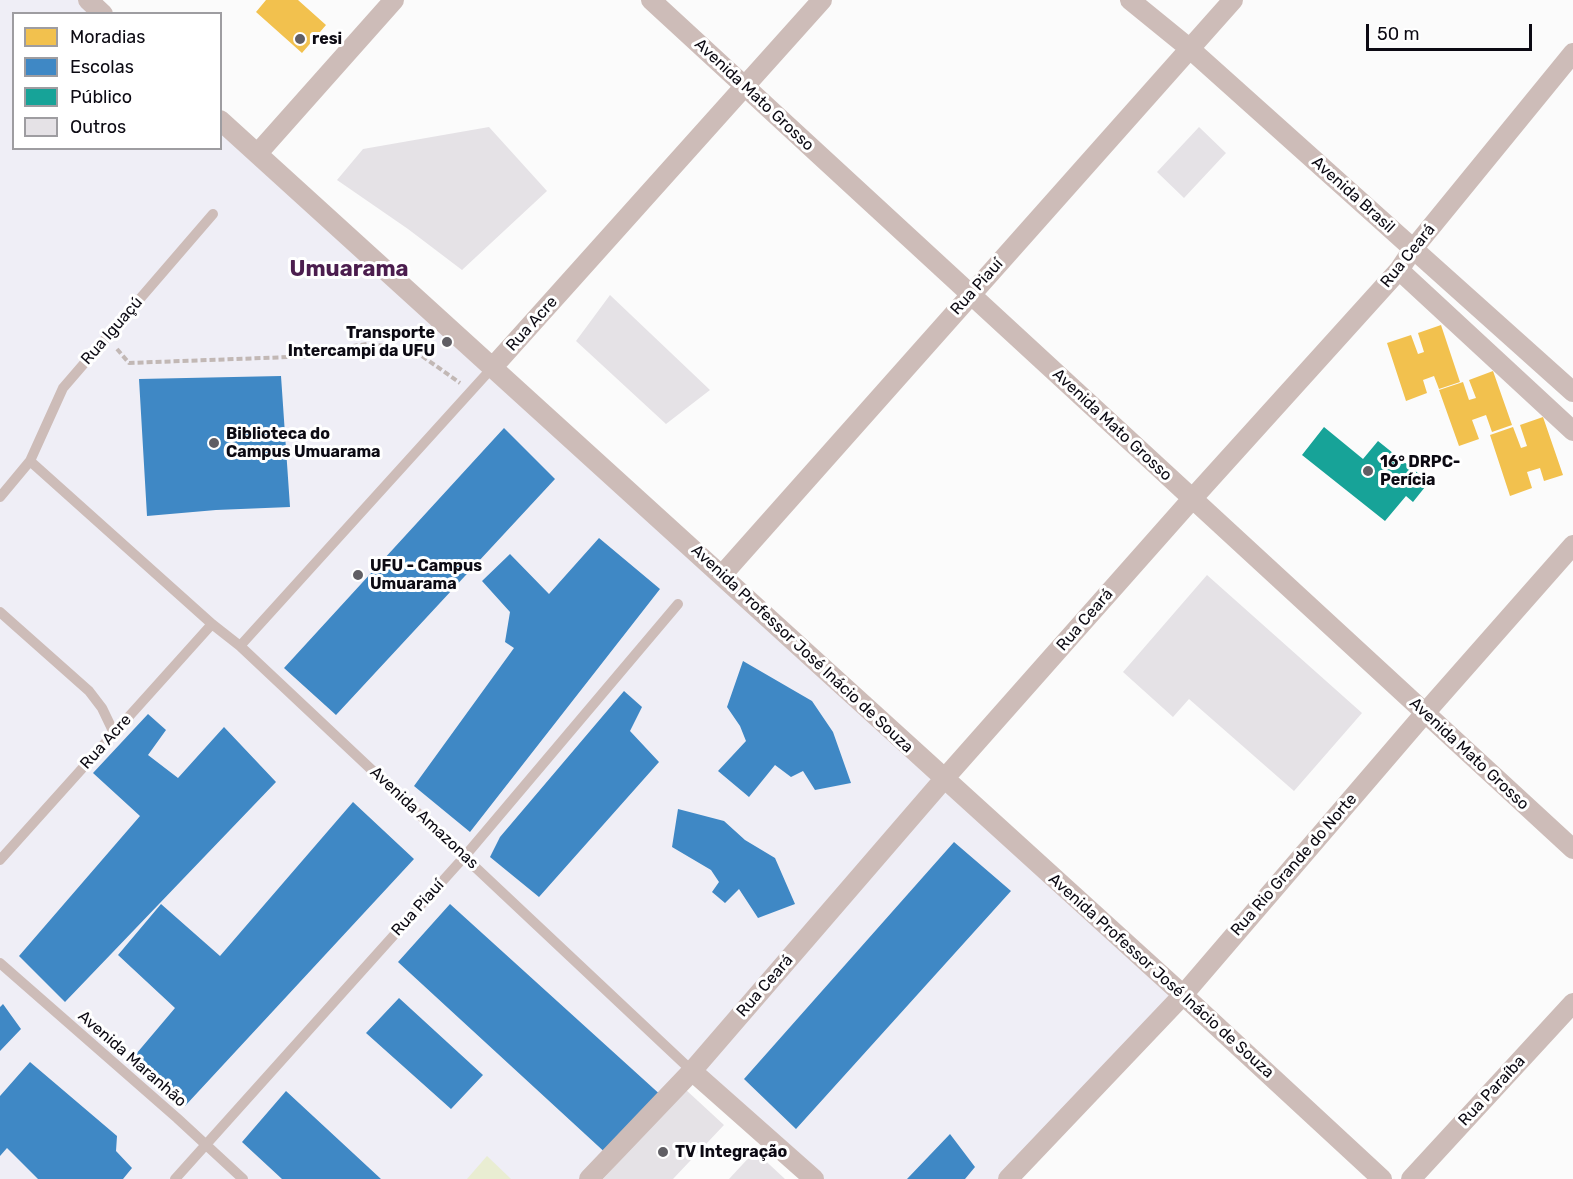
<!DOCTYPE html>
<meta charset="utf-8">
<style>
body{margin:0}
#map{position:relative;width:1573px;height:1179px;overflow:hidden;background:#fbfbfb;font-family:Rubik,sans-serif}
canvas{display:block}
.legend{position:absolute;left:12px;top:12px;width:210px;height:138px;box-sizing:border-box;background:#fff;border:2px solid #9e9da1;margin:0;padding:8px 10px;list-style:none;font-size:18px;color:#0c0a13}
.legend li{display:flex;align-items:center;gap:12px;height:30px}
.legend b{width:30px;border:2px solid #9e9da1}
.scale{position:absolute;left:1366px;top:24px;width:166px;height:27px;box-sizing:border-box;border:3px solid #0c0a13;border-top:0;padding-left:8px;font-size:18px;line-height:21px;white-space:nowrap;color:#0c0a13;-webkit-text-stroke:4px #fff;paint-order:stroke}
</style>
<div id="map">
<canvas width="1573" height="1179"></canvas>
<ul class="legend">
<li><b style="height:16px;background:#f2c14e"></b>Moradias</li>
<li><b style="height:16px;background:#3f88c5"></b>Escolas</li>
<li><b style="height:16px;background:#17a398"></b>Público</li>
<li><b style="height:16px;background:#e5e2e6"></b>Outros</li>
</ul>
<div class="scale">50 m</div>
</div>
<script>
const g = document.querySelector('canvas').getContext('2d');
g.lineJoin = 'round';
function paint(path, color) { g.fillStyle = color; g.fill(path, 'evenodd'); }
const toPath = rows => new Path2D(rows.map(r => 'M' + r).join(''));
function trace(path, color, width, dash) { g.strokeStyle = color; g.lineWidth = width; g.lineCap = dash ? 'butt' : 'round'; g.setLineDash(dash || []); g.stroke(path); }
function drawText(font, color, halo, rows, align = 'center') {
  g.font = font + ' Rubik,sans-serif'; g.lineWidth = 6; g.setLineDash([]); g.textBaseline = 'middle'; g.strokeStyle = halo; g.fillStyle = color; for (const [text, x, y, turn = 0] of rows) {
    g.save(); g.translate(x, y); g.rotate((+turn || 0) * Math.PI / 180); g.textAlign = isNaN(turn) ? turn : align; if (halo) g.strokeText(text, 0, 0); g.fillText(text, 0, 0); g.restore();
  }
}
paint(toPath([
 [0,0,82,0,97,13,14,14,14,148,220,148,221,125,1180,996,1008,1179,813,1179,691,1069,589,1179,0,1179]
]), '#efeef6');
paint(toPath([
 [487,1156,511,1179,467,1179]
]), '#e9edd2');
paint(toPath([
 [266,0,298,0,326,25,302,53,256,12],
 [1441,325,1460,382,1439,389,1434,376,1423,380,1427,393,1406,401,1387,343,1411,335,1418,354,1424,352,1418,333],
 [1493,371,1512,425,1492,432,1486,415,1472,420,1479,439,1459,446,1439,390,1463,382,1469,400,1476,398,1469,380],
 [1543,417,1563,475,1544,481,1540,468,1527,472,1532,488,1510,496,1490,435,1513,427,1521,448,1527,446,1520,425]
]), '#f2c14e');
paint(toPath([
 [281,376,290,507,216,510,147,516,139,379],
 [504,428,555,479,336,715,284,668],
 [599,538,660,589,470,832,414,786,514,648,505,642,510,612,482,581,510,554,549,594],
 [743,661,812,701,833,732,851,783,815,790,803,771,791,777,775,765,749,797,718,771,746,741,740,726,727,707],
 [624,691,642,707,630,731,659,762,539,897,490,857,500,837],
 [148,714,166,730,148,755,178,778,224,727,276,782,65,1002,19,956,140,816,93,773],
 [353,802,414,859,185,1106,131,1060,175,1008,118,955,161,904,220,956],
 [678,809,724,821,745,840,775,858,795,904,758,918,739,889,725,903,712,892,719,882,711,870,672,847],
 [954,842,1011,891,796,1129,744,1079],
 [450,904,664,1098,610,1157,398,962],
 [399,998,483,1075,451,1109,366,1033],
 [3,1004,21,1029,0,1051,0,1007],
 [30,1062,117,1136,116,1151,132,1168,123,1179,38,1179,7,1148,0,1156,0,1096],
 [286,1091,381,1179,282,1179,242,1142],
 [950,1134,975,1167,965,1179,907,1179]
]), '#3f88c5');
paint(toPath([
 [1324,427,1363,459,1378,441,1429,482,1413,502,1406,496,1385,521,1302,455]
]), '#17a398');
paint(toPath([
 [489,127,547,191,462,270,408,229,337,180,363,149],
 [1199,127,1226,153,1184,198,1157,172],
 [610,295,710,390,666,424,576,341],
 [1207,575,1362,713,1294,791,1189,699,1173,717,1123,672],
 [685,1089,724,1125,673,1179,603,1179],
 [755,1151,785,1179,729,1179]
]), '#e5e2e6');
trace(toPath([
 [117,349,129,363,316,356,332,349,367,344,387,346,422,356,460,383]
]), '#c2b8b5', 4, [6, 3]);
trace(toPath([
 [30,461,212,624,240,646,692,1071],
 [0,497,30,461,63,388,213,214],
 [0,612,89,691,102,708,114,733],
 [240,646,492,368],
 [0,860,212,624],
 [0,963,177,1118,243,1179],
 [175,1179,465,856,678,604]
]), '#cdbcb8', 10);
trace(toPath([
 [88,0,103,14],
 [651,0,1573,849],
 [1130,0,1189,48,1573,392],
 [220,120,1183,995,1382,1179],
 [258,153,394,0],
 [1399,270,1573,431],
 [492,368,822,0],
 [722,575,1233,0],
 [692,1071,814,1179],
 [589,1179,692,1071,944,779,1192,499,1399,270,1413,249,1573,53],
 [1008,1179,1183,995,1425,713,1573,545],
 [1411,1179,1573,1003]
]), '#cdbcb8', 20);
for (const [x, y, r, color] of [
 [300,39,6,"#605e64"],
 [447,342,6,"#605e64"],
 [214,443,6,"#605e64"],
 [1368,471,6,"#605e64"],
 [358,575,6,"#605e64"],
 [663,1152,6,"#605e64"]
]) { const dot = new Path2D(); dot.arc(x, y, r, 0, 2 * Math.PI); g.fillStyle = color; g.fill(dot); trace(dot, '#fff', 2); }
drawText('bold 16px', '#0c0a13', '#fff', [
 ["resi",312,39],
 ["Transporte",435,333,"right"],
 ["Intercampi da UFU",435,351,"right"],
 ["Biblioteca do",226,434],
 ["Campus Umuarama",226,452],
 ["16° DRPC-",1380,462],
 ["Perícia",1380,480],
 ["UFU - Campus",370,566],
 ["Umuarama",370,584],
 ["TV Integração",675,1152]
], 'left');
drawText('16px', '#0c0a13', '#fff', [
 ["Avenida Mato Grosso",754,95,43],
 ["Avenida Brasil",1353,195,42],
 ["Rua Ceará",1408,256,-51],
 ["Rua Piauí",977,287,-48],
 ["Rua Acre",532,324,-48],
 ["Rua Iguaçú",112,331,-49],
 ["Avenida Mato Grosso",1112,425,43],
 ["Rua Ceará",1085,620,-49],
 ["Avenida Professor José Inácio de Souza",802,649,43],
 ["Rua Acre",106,742,-48],
 ["Avenida Mato Grosso",1469,754,43],
 ["Avenida Amazonas",424,818,43],
 ["Rua Rio Grande do Norte",1294,865,-49],
 ["Rua Piauí",418,908,-48],
 ["Avenida Professor José Inácio de Souza",1161,976,42],
 ["Rua Ceará",765,986,-49],
 ["Avenida Maranhão",132,1059,41],
 ["Rua Paraíba",1492,1091,-47]
]);
drawText('bold 22px', '#4b1d4e', '#fff', [
 ["Umuarama",349,270]
]);
</script>
